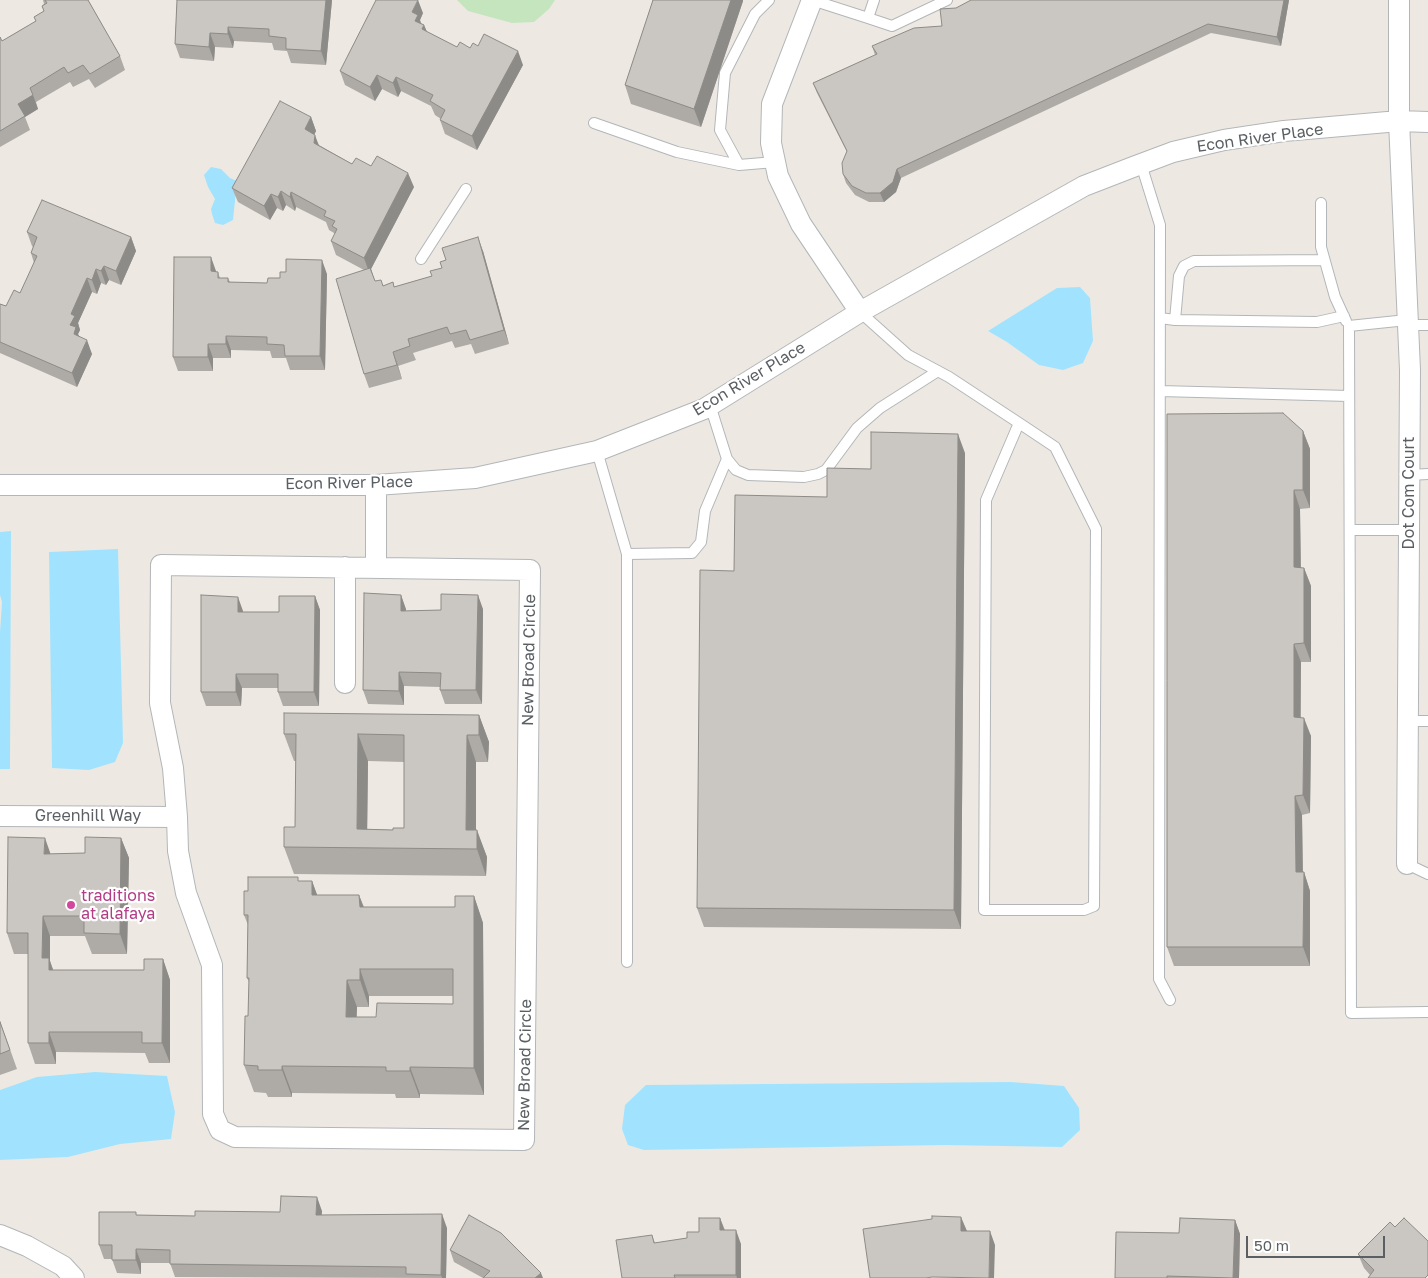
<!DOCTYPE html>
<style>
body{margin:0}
#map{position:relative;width:1428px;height:1278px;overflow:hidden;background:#ede9e2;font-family:"Golos Text",sans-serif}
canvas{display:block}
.scale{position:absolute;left:1246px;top:1236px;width:139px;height:22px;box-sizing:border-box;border:2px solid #5a5f63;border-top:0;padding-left:6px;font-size:15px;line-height:18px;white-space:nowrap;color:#5a5f63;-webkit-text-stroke:4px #fff;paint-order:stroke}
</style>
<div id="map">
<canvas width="1428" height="1278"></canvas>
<div class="scale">50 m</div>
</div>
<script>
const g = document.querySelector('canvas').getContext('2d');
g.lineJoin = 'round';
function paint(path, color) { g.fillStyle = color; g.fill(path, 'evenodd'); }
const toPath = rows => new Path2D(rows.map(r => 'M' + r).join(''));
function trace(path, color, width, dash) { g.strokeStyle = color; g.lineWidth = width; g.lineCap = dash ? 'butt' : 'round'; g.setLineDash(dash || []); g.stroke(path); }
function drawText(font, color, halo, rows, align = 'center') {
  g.font = font + ' "Golos Text",sans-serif'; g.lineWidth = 4.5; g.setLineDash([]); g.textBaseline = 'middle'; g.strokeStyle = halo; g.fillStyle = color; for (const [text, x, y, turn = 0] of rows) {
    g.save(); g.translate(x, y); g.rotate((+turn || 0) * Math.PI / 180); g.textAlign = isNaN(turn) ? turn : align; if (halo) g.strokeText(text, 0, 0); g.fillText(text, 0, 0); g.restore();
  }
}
paint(toPath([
 [457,0,555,0,549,9,534,22,512,23,468,11]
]), '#c4e5be');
paint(toPath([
 [211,167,221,169,230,178,237,181,233,220,223,225,215,223,212,214,211,209,215,199,208,187,204,175],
 [1080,287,1090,298,1093,341,1083,363,1063,370,1039,365,1007,342,988,331,1057,288],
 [11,531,10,769,0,769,0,632,2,602,0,595,0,532],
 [118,549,123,743,115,762,89,770,52,768,49,552],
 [95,1072,167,1076,175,1112,171,1139,120,1144,68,1157,0,1160,0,1090,37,1077],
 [1011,1082,1064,1086,1079,1108,1080,1130,1062,1147,945,1145,644,1150,628,1145,622,1129,625,1105,646,1085]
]), '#a1e3fe');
const lane = toPath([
 [812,0,868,18,874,0],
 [868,18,892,26,947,0],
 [594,123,677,152,739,165,775,162],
 [1141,164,1160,225,1159,979,1170,1000],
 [739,165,720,130,725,73,755,14,769,0],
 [1321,203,1321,247,1335,297,1346,321],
 [421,259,466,189],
 [860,312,908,355,949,377,1019,423,1055,447,1096,529,1094,906,1084,910,984,910,986,500,1019,423],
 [1160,318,1175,320,1317,322,1344,316],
 [1175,320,1179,276,1184,266,1194,261,1324,260],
 [1407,320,1349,326,1351,1013,1428,1012],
 [1407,325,1428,325],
 [1160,391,1349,396],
 [710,405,727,459,736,470,748,475,804,477,818,474,826,470,857,428,880,408,938,371],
 [597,451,627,554,627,962],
 [1409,475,1428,474],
 [1350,530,1409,530],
 [627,554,692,553,701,542,705,511,727,459],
 [1408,721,1428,721],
 [1407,864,1428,874]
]);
const street = toPath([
 [812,0,772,104,771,143,778,176,801,224,860,312],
 [1399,0,1399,121,1410,370,1407,864],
 [0,485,376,485,475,478,597,451,704,409,860,312,1084,186,1133,167,1173,152,1224,140,1284,131,1399,121,1428,122],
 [161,565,530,570,524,1140,235,1137,220,1130,213,1114,212,965,186,893,178,851,177,817,173,768,160,703,161,565],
 [345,567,345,683],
 [376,567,376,485],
 [0,816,177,817],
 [0,1235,27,1246,63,1266,74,1278]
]);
trace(lane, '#b3b6b9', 12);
trace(street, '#b3b6b9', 22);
trace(lane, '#fff', 10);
trace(street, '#fff', 20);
paint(toPath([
 [43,0,88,0,120,56,125,70,95,88,89,79,73,87,70,82,36,102,38,109,25,117,30,130,0,147,0,37,2,41,36,21,34,17,44,11,42,6,44,4],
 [177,0,332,0,326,65,291,63,287,51,274,50,272,43,234,41,233,48,215,47,214,61,180,58,175,44],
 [653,0,743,0,743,1,701,127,631,104,625,85],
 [1289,0,1281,46,1211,33,901,178,896,192,884,202,869,202,855,195,846,183,843,174,847,152,817,93,813,83,875,55,872,46,942,26],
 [423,13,420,20,421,23,424,25,427,32,457,47,470,48,478,46,523,65,477,150,445,134,440,120,441,119,435,115,431,106,401,91,398,97,382,89,375,101,345,85,340,71],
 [311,117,316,131,314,135,319,145,352,164,414,187,371,269,375,281,384,286,393,282,394,287,432,276,442,268,483,251,509,344,475,354,471,344,455,348,452,341,413,353,416,360,398,366,402,379,369,388,364,374,364,270,336,255,331,241,335,234,334,233,329,230,326,222,296,207,295,211,286,205,283,211,277,208,270,220,238,202,232,188],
 [27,232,131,237,136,251,121,285,109,280,106,285,101,283,97,294,92,292,78,323,80,330,78,334,79,336,92,354,77,387,0,353,0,304,6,306,20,293,34,263,31,253,33,247,32,246],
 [216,271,216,272,218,272,220,278,228,278,230,282,267,283,280,278,327,274,325,370,290,370,286,358,272,358,270,351,231,350,231,358,213,358,213,371,178,371,173,357],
 [1303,431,1310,449,1310,508,1300,509,1301,568,1304,568,1311,586,1311,662,1301,662,1301,718,1311,736,1310,813,1302,815,1303,872,1304,872,1310,891,1310,966,1174,966,1167,947],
 [965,453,961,929,704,927,697,908,734,571,827,497,871,469],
 [401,595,406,611,483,609,482,704,445,704,440,690,440,687,404,686,404,705,368,704,363,690],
 [315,596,320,610,319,706,283,706,278,692,278,688,242,688,241,706,206,706,201,692,243,611,243,612,279,612],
 [479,715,489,742,488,762,476,762,476,830,487,857,486,876,294,874,284,847,295,827,296,761,294,761,284,734],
 [368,761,404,762,404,828,393,830,367,829],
 [121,838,129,858,127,954,92,954,85,936,50,936,50,961,53,970,144,970,163,959,170,980,170,1063,149,1063,145,1053,56,1052,56,1064,35,1064,28,1043,28,954,14,954,7,933,51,854,85,853],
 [299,881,312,881,317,895,359,895,364,907,455,907,474,896,483,923,484,1095,420,1094,420,1098,396,1098,395,1094,292,1093,292,1097,268,1097,266,1093,254,1092,244,1065,248,1016,249,982,247,978,248,925,244,915,248,891],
 [369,996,453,996,453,1004,376,1017,356,1017,357,1007,369,1007],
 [0,1021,17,1069,0,1075],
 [322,1211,321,1215,447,1228,446,1278,175,1277,170,1263,141,1263,141,1274,117,1273,112,1259,104,1259,99,1245,137,1215,195,1216],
 [720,1218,725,1230,741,1244,741,1278,622,1278,652,1235,655,1243,687,1238,699,1232],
 [1235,1220,1240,1234,1239,1278,1115,1278,1179,1233],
 [1395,1227,1428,1241,1370,1275,1364,1268,1358,1254],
 [450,1250,543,1278,483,1278,454,1262]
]), '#aeaaa6');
paint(toPath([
 [326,0,332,0,326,65,321,51],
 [418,0,423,13,420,20,422,28,424,25,430,39,420,35,412,12],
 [731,0,743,0,743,1,701,127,694,109],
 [1284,0,1289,0,1281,46,1277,37],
 [228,27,234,41,233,48,228,34],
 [210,33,215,47,214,61,209,47],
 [518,51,523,65,477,150,472,136],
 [377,75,382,89,375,101,370,87],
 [396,77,401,91,398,97,393,83],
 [33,95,38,109,25,117,18,104],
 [311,117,316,131,310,143,305,129],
 [315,135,320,149,314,143],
 [897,169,901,178,896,192,884,202,880,193],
 [408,173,414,187,371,269,375,282,369,272,364,258],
 [281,191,286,205,283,211,278,197],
 [291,192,296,207,295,211,290,197],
 [271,194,277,208,270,220,264,206],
 [131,237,136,251,121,285,116,271],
 [478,237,483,251,509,344,504,330],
 [211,257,216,271,216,285,211,271],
 [322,260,327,274,325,370,320,356],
 [104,266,109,280,106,285,101,271],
 [96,269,101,283,97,294,92,280],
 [87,278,92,292,78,323,80,330,78,334,81,341,79,348,70,325,71,314],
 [226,336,231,350,231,358,226,344],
 [87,340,92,354,77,387,72,373],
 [208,344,213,358,213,371,208,357],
 [393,352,398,366,402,379,397,365],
 [1303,431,1310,449,1310,508,1303,490],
 [958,434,965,453,961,929,954,910],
 [1294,490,1300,509,1301,585,1294,567],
 [1304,568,1311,586,1311,662,1304,643],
 [401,595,406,609,406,625,401,611],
 [478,595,483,609,482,704,476,690],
 [315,596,320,610,319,706,314,692],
 [238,597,243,611,243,626,238,612],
 [1294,644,1301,662,1300,735,1294,717],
 [399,672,404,686,404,705,399,691],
 [236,674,242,688,241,706,236,692],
 [479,715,489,742,488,762,479,735],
 [1304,718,1311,736,1310,813,1303,795],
 [358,734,368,761,367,848,357,829],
 [467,735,476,762,476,849,466,830],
 [1295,796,1302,815,1303,890,1296,872],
 [477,830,487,857,486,876,477,849],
 [45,838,52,858,44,854],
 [121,838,129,858,127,954,120,934],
 [1304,872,1310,891,1310,966,1303,947],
 [312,881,322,908,312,895],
 [359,895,369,922,360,907],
 [474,896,483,923,484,1095,474,1068],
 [43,916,50,936,50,961,56,978,56,990,42,958],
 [163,959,170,980,170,1063,162,1043],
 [360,969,369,996,369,1007,360,980],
 [347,980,357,1007,356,1044,346,1017],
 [49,1032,56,1052,56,1064,49,1043],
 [282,1066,292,1093,292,1097,282,1070],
 [410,1067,420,1094,420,1098,410,1071],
 [317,1197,322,1211,321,1228,316,1215],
 [442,1214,447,1228,446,1278,442,1278,441,1275],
 [961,1217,967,1231,961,1231],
 [720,1218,725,1232,720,1230],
 [1235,1220,1240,1234,1239,1278,1233,1278],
 [736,1230,741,1244,741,1278,737,1278,736,1275],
 [990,1231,995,1245,994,1278,989,1278],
 [136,1249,141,1263,141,1274,136,1260],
 [541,1273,543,1278,535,1278]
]), '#8d8b87');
const building = toPath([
 [45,0,88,0,120,56,90,74,83,65,68,73,64,67,30,88,33,95,18,104,25,116,0,131,0,37,2,41,36,21,34,17,44,11,42,6,47,3,45,0],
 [177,0,326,0,321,51,286,49,286,38,269,36,269,29,228,27,228,34,210,33,209,47,175,44,177,0],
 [376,0,418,0,412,12,418,15,415,21,424,25,422,29,457,47,460,42,470,48,473,43,478,46,484,34,518,51,472,136,440,120,445,110,430,101,433,95,396,77,393,83,377,75,370,87,340,71,376,0],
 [653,0,731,0,694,109,625,85,653,0],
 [971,0,1284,0,1277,37,1208,24,897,169,893,182,880,193,866,193,852,186,843,174,842,163,847,151,813,83,877,54,872,46,914,28,942,26,940,9,956,8,971,0],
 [280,101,311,117,305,129,315,135,314,143,332,153,352,164,356,158,371,166,377,156,408,173,364,258,331,241,337,229,332,226,335,221,324,216,326,211,291,192,290,197,281,191,278,197,271,194,264,206,232,188,280,101],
 [42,200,131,237,116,271,104,266,101,271,96,269,92,280,87,278,71,314,75,316,70,325,76,327,74,334,87,340,72,373,0,342,0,304,6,306,14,290,20,293,37,256,31,253,37,237,27,232,42,200],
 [478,237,504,330,470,340,466,330,450,334,447,327,408,339,410,346,393,352,397,365,364,374,336,279,370,268,375,281,381,280,383,286,393,282,394,287,432,276,430,271,442,268,440,262,446,260,442,248,478,237],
 [174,257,211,257,211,271,218,272,218,278,228,278,228,282,267,283,268,278,280,278,280,272,286,272,286,259,322,260,320,356,285,356,284,345,267,344,267,337,226,336,226,344,208,344,208,357,173,357,174,257],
 [1283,413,1303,431,1303,490,1294,490,1294,567,1304,568,1304,643,1294,644,1294,717,1304,718,1303,795,1295,796,1296,872,1304,872,1303,947,1167,947,1167,414,1283,413],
 [871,432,958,434,954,910,697,908,700,570,734,571,735,495,827,497,827,468,871,469,871,432],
 [364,593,401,595,401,611,441,610,441,594,478,595,476,690,440,690,441,673,399,672,399,691,363,690,364,593],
 [201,595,238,597,238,612,279,612,279,596,315,596,314,692,278,692,278,674,236,674,236,692,201,692,201,595],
 [284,713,479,715,479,735,467,735,466,830,477,830,477,849,284,847,284,827,295,827,296,734,284,734,284,713],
 [358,734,404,735,404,828,393,828,393,830,357,829,358,734],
 [8,837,45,838,44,854,85,853,85,837,121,838,120,934,84,933,84,916,43,916,42,958,49,958,49,970,144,970,144,959,163,959,162,1043,142,1043,142,1032,49,1032,49,1043,28,1043,28,933,7,933,8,837],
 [248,877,298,877,298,881,312,881,312,895,359,895,360,907,455,907,455,896,474,896,474,1068,410,1067,410,1071,386,1071,386,1067,282,1066,282,1070,258,1070,258,1066,244,1065,245,1016,248,1016,249,978,247,978,248,915,244,915,244,891,248,891,248,877],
 [360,969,453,969,453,1004,377,1003,376,1017,346,1017,347,980,360,980,360,969],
 [0,1022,10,1050,0,1054,0,1022],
 [281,1196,317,1197,316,1215,442,1214,441,1275,406,1274,406,1267,170,1264,170,1250,136,1249,136,1260,112,1260,112,1245,99,1245,99,1212,136,1212,136,1215,195,1216,195,1211,280,1212,281,1196],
 [469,1215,501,1233,541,1273,535,1278,483,1278,490,1271,450,1250,469,1215],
 [932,1216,961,1217,961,1231,990,1231,989,1278,932,1277,926,1278,870,1278,863,1229,932,1219,932,1216],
 [699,1218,720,1218,720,1230,736,1230,736,1275,674,1275,675,1278,622,1278,616,1240,652,1235,654,1243,687,1238,687,1232,699,1232,699,1218],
 [1180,1218,1235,1220,1233,1278,1167,1276,1167,1278,1115,1278,1116,1232,1179,1233,1180,1218],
 [1404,1218,1428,1241,1428,1275,1425,1278,1368,1278,1374,1270,1358,1254,1390,1222,1395,1227,1404,1218]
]);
paint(building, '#cac6c1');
trace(building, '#8d8b87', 1);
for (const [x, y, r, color] of [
 [71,905,5,"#d1479c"]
]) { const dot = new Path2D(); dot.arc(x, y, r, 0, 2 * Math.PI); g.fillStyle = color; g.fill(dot); trace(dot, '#fff', 2); }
drawText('16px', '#5a5f63', '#fff', [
 ["Econ River Place",1260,138,-8],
 ["Econ River Place",749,379,-31],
 ["Econ River Place",349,483,-1],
 ["Dot Com Court",1409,493,-90],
 ["New Broad Circle",529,660,-89],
 ["Greenhill Way",88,816],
 ["New Broad Circle",525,1065,-89]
]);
drawText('16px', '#b23c85', '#fff', [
 ["traditions",81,896],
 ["at alafaya",81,914]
], 'left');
</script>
